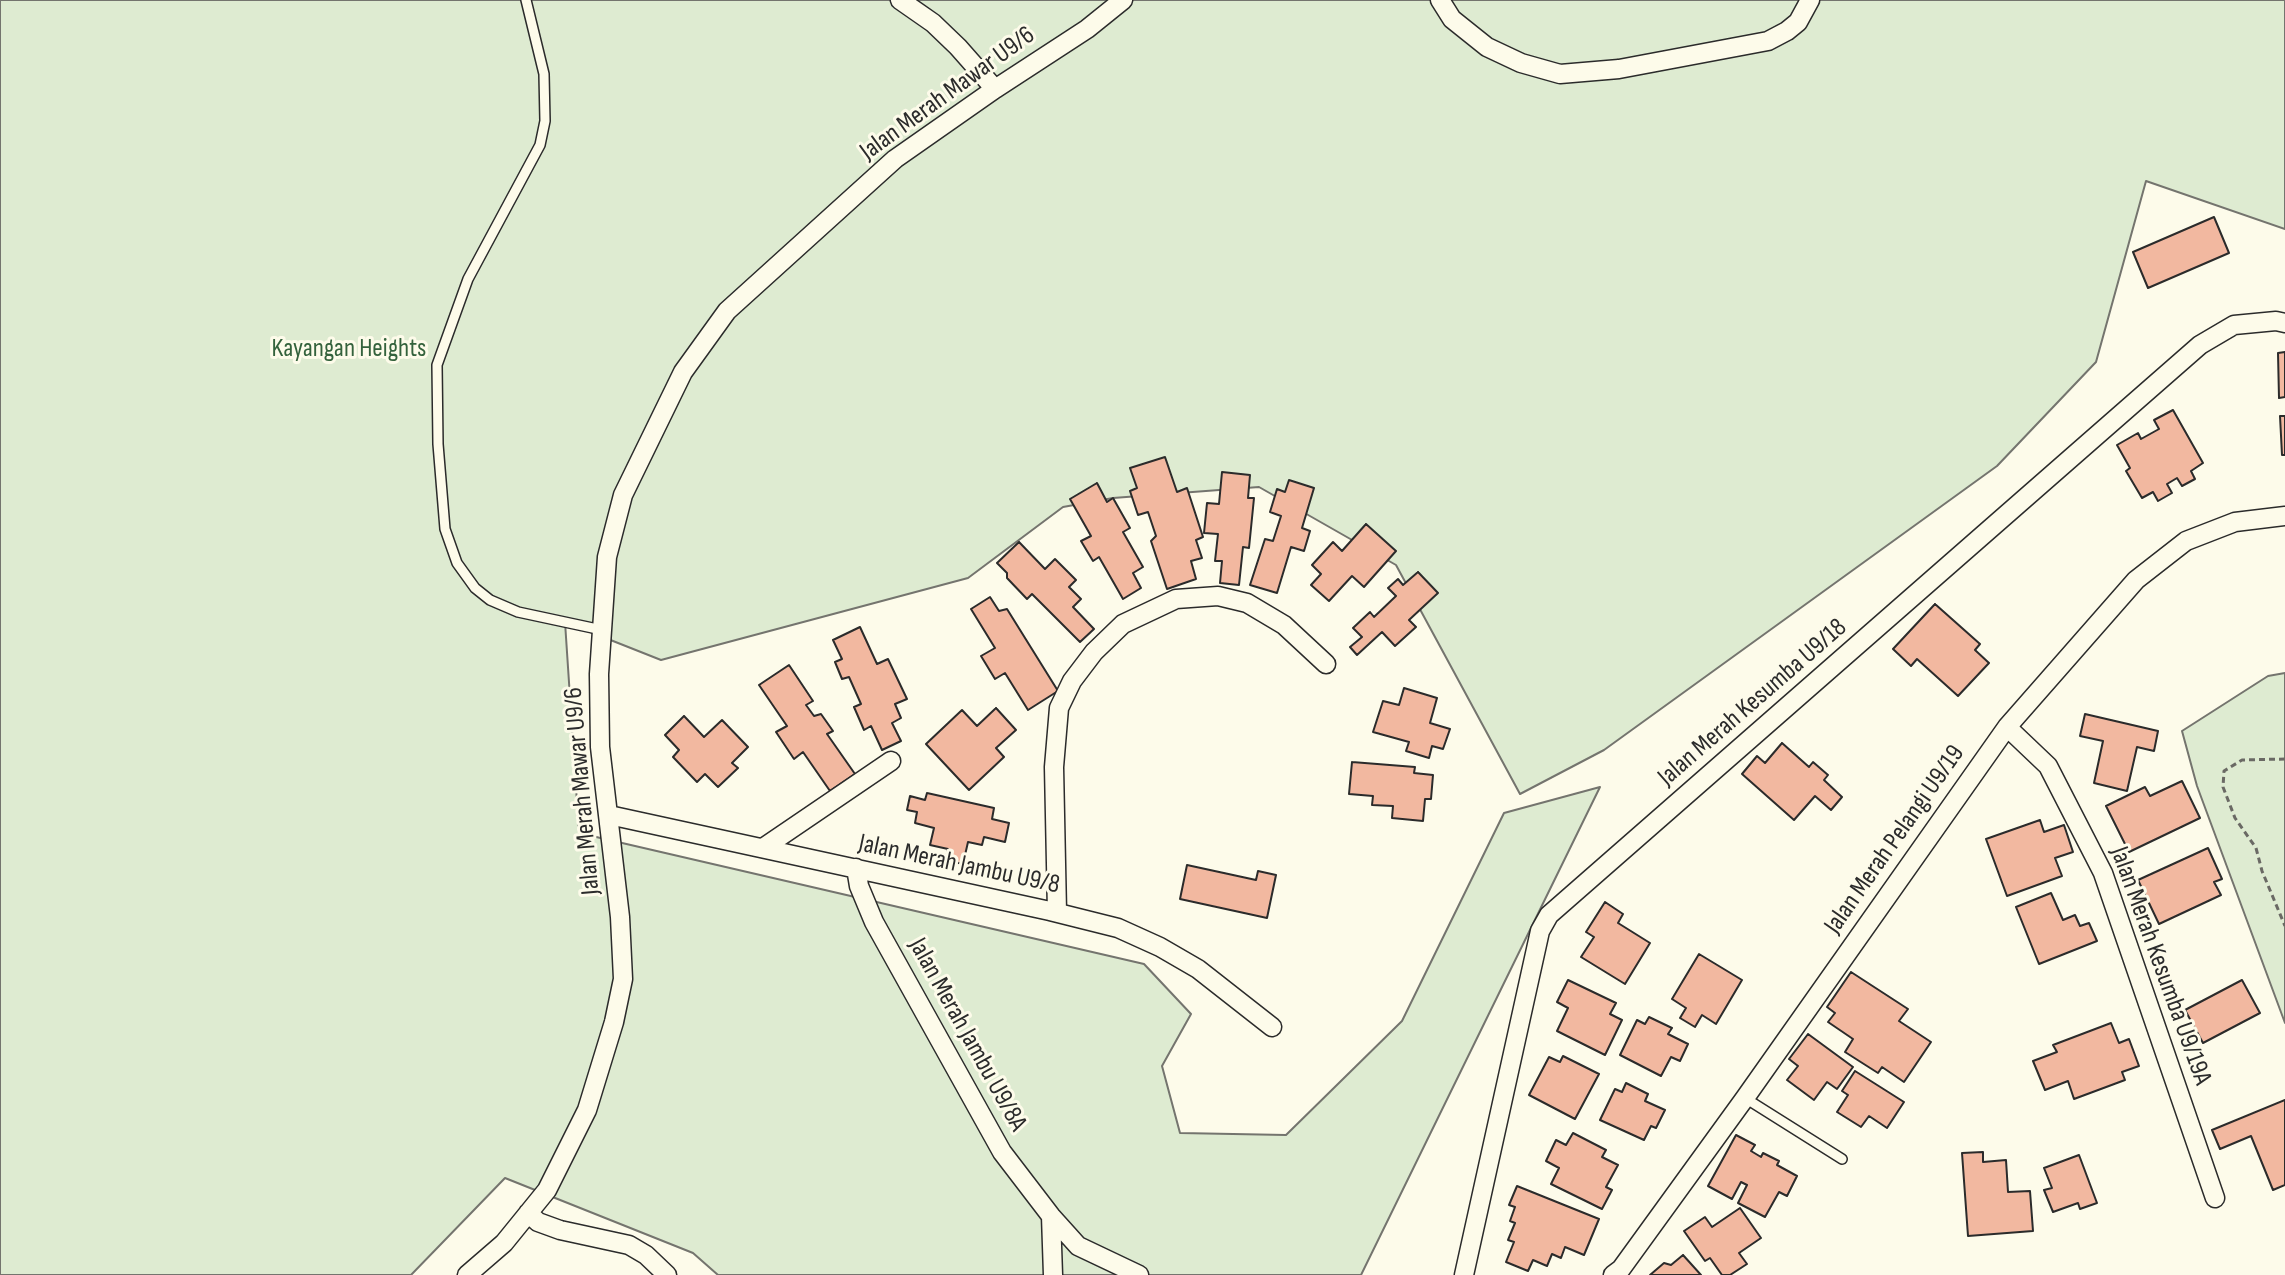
<!DOCTYPE html>
<style>
body{margin:0}
canvas{display:block;background:#fdfbea}
</style>
<canvas width="2285" height="1275"></canvas>
<script>
const g = document.querySelector('canvas').getContext('2d');
g.lineJoin = 'round';
function paint(path, color) { g.fillStyle = color; g.fill(path, 'evenodd'); }
const toPath = rows => new Path2D(rows.map(r => 'M' + r).join(''));
function trace(path, color, width, dash) { g.strokeStyle = color; g.lineWidth = width; g.lineCap = dash ? 'butt' : 'round'; g.setLineDash(dash || []); g.stroke(path); }
function drawText(font, color, halo, rows, align = 'center') {
  g.font = font + ' "Sofia Sans Condensed",sans-serif'; g.lineWidth = 6; g.setLineDash([]); g.textBaseline = 'middle'; g.strokeStyle = halo; g.fillStyle = color; for (const [text, x, y, turn = 0] of rows) {
    g.save(); g.translate(x, y); g.rotate((+turn || 0) * Math.PI / 180); g.textAlign = isNaN(turn) ? turn : align; if (halo) g.strokeText(text, 0, 0); g.fillText(text, 0, 0); g.restore();
  }
}
const green = toPath([
 [0,0,2285,0,2285,229,2146,181,2096,362,1997,466,1604,750,1520,794,1396,565,1259,487,1113,498,1063,507,968,578,661,660,565,622,579,833,1144,964,1191,1014,1162,1066,1180,1133,1286,1135,1402,1021,1504,813,1600,787,1361,1275,718,1275,693,1253,505,1178,411,1275,0,1275,0,0],
 [2285,673,2285,1023,2197,786,2182,731,2268,676,2285,673]
]);
paint(green, '#deebd1');
trace(green, '#74746e', 2);
const building = toPath([
 [2214,217,2229,253,2148,288,2133,252,2214,217],
 [2285,352,2285,397,2279,398,2278,353,2285,352],
 [2173,410,2203,463,2191,471,2195,479,2182,486,2177,478,2167,484,2172,493,2158,501,2153,492,2142,498,2126,471,2130,468,2117,445,2138,433,2141,439,2159,429,2154,420,2173,410],
 [2280,416,2285,416,2285,455,2282,455,2280,416],
 [1165,457,1177,492,1187,488,1203,537,1196,540,1202,558,1191,561,1196,579,1167,589,1151,541,1156,536,1148,512,1138,515,1130,491,1137,488,1130,468,1165,457],
 [1222,472,1250,475,1248,498,1254,498,1249,548,1243,547,1239,585,1220,583,1222,561,1215,561,1218,534,1204,533,1207,503,1219,504,1222,472],
 [1289,480,1314,488,1302,528,1310,531,1304,551,1291,547,1277,593,1250,585,1265,539,1273,541,1281,516,1270,512,1277,489,1285,492,1289,480],
 [1097,483,1107,502,1113,498,1130,528,1123,532,1143,567,1133,573,1141,588,1123,599,1099,557,1093,561,1081,541,1091,536,1070,499,1097,483],
 [1366,524,1396,551,1364,587,1352,576,1329,601,1311,585,1321,574,1312,565,1333,542,1342,551,1366,524],
 [1019,542,1045,569,1055,559,1076,580,1069,587,1081,599,1073,607,1094,629,1080,642,1032,594,1027,599,1007,578,1007,573,997,563,1019,542],
 [1418,572,1438,593,1409,620,1416,627,1395,646,1382,632,1357,655,1350,647,1362,637,1353,628,1370,612,1374,617,1396,596,1388,588,1398,579,1403,585,1418,572],
 [990,597,999,611,1007,609,1058,691,1028,710,1005,673,995,679,981,656,995,648,971,609,990,597],
 [1935,604,1980,644,1975,650,1989,663,1958,696,1917,659,1911,666,1893,649,1935,604],
 [860,627,877,664,888,659,907,699,895,704,901,718,892,723,901,741,882,750,871,726,864,730,854,707,861,704,849,677,842,679,835,662,842,659,833,640,860,627],
 [789,665,813,701,806,705,814,716,821,714,833,731,827,734,855,774,830,791,803,752,794,759,776,732,787,726,759,685,789,665],
 [1404,688,1437,698,1430,723,1450,729,1443,749,1432,746,1429,758,1406,751,1409,742,1373,732,1383,701,1399,705,1404,688],
 [996,708,1016,730,996,748,1004,757,969,790,926,744,962,710,977,726,996,708],
 [2085,714,2158,731,2154,751,2137,747,2127,791,2094,783,2103,741,2080,736,2085,714],
 [684,716,704,737,722,720,748,747,732,763,738,768,718,787,705,774,697,782,673,757,679,750,665,735,684,716],
 [1782,743,1809,767,1813,762,1828,775,1824,780,1842,797,1831,810,1815,796,1794,820,1742,774,1757,756,1765,763,1782,743],
 [1352,762,1415,767,1414,773,1433,775,1431,799,1425,799,1423,821,1392,818,1393,806,1372,805,1373,796,1349,794,1352,762],
 [2182,781,2200,818,2129,852,2106,806,2145,787,2150,796,2182,781],
 [927,793,994,808,992,819,1009,823,1005,842,984,837,982,845,968,842,963,864,945,860,948,849,930,845,934,828,915,823,917,812,907,810,910,796,925,800,927,793],
 [2040,820,2044,832,2064,825,2073,852,2055,858,2062,876,2007,896,1986,839,2040,820],
 [2208,848,2222,879,2214,882,2221,895,2159,924,2138,880,2208,848],
 [1187,865,1256,880,1258,871,1276,875,1267,918,1180,899,1187,865],
 [2051,893,2063,920,2075,915,2080,926,2089,923,2097,941,2039,964,2016,907,2051,893],
 [1605,902,1623,914,1618,923,1650,943,1625,984,1581,957,1594,937,1586,932,1605,902],
 [1699,954,1742,980,1716,1024,1702,1015,1695,1027,1680,1018,1686,1008,1672,999,1699,954],
 [1851,972,1908,1009,1899,1021,1931,1042,1904,1082,1882,1067,1878,1073,1845,1052,1853,1039,1828,1022,1835,1013,1827,1007,1851,972],
 [1568,980,1616,1003,1610,1014,1622,1020,1605,1055,1557,1031,1568,1008,1557,1002,1568,980],
 [2242,980,2260,1013,2203,1043,2185,1010,2242,980],
 [1649,1017,1672,1028,1668,1034,1688,1044,1680,1061,1671,1057,1661,1076,1620,1055,1637,1020,1645,1024,1649,1017],
 [2111,1023,2119,1043,2129,1039,2139,1066,2122,1072,2125,1080,2074,1099,2068,1081,2045,1090,2033,1061,2057,1052,2053,1045,2111,1023],
 [1808,1034,1853,1067,1837,1089,1827,1082,1814,1100,1787,1080,1798,1066,1789,1059,1808,1034],
 [1563,1056,1599,1074,1575,1119,1529,1095,1549,1057,1560,1062,1563,1056],
 [1855,1071,1904,1102,1887,1128,1869,1116,1861,1127,1837,1112,1848,1095,1842,1091,1855,1071],
 [1626,1083,1648,1094,1645,1101,1665,1110,1656,1128,1651,1126,1644,1140,1600,1120,1615,1089,1622,1092,1626,1083],
 [2285,1100,2285,1185,2273,1190,2251,1136,2220,1149,2212,1130,2285,1100],
 [1573,1133,1606,1150,1602,1157,1618,1165,1606,1187,1612,1190,1602,1209,1551,1184,1559,1168,1546,1161,1556,1140,1566,1145,1573,1133],
 [1736,1135,1755,1145,1751,1151,1761,1157,1763,1153,1779,1161,1777,1165,1797,1176,1787,1196,1779,1192,1765,1217,1738,1203,1747,1185,1741,1182,1732,1199,1708,1186,1736,1135],
 [1983,1152,1983,1162,2006,1160,2008,1192,2030,1191,2033,1231,1968,1236,1962,1153,1983,1152],
 [2079,1155,2097,1203,2080,1209,2078,1203,2053,1212,2044,1190,2052,1188,2044,1168,2079,1155],
 [1517,1186,1599,1219,1584,1255,1565,1247,1561,1258,1552,1254,1547,1266,1533,1260,1528,1271,1506,1262,1514,1242,1508,1240,1515,1223,1510,1221,1515,1207,1509,1205,1517,1186],
 [1740,1208,1761,1238,1739,1253,1747,1264,1730,1275,1722,1275,1710,1258,1705,1261,1684,1231,1705,1217,1712,1227,1740,1208],
 [1683,1255,1701,1275,1650,1275,1664,1263,1671,1265,1683,1255]
]);
paint(building, '#f2b8a0');
trace(building, '#2b2b2b', 2);
const lane = toPath([
 [526,0,544,74,545,121,540,145,468,279,437,365,438,444,445,529,457,563,475,588,490,600,518,612,602,630],
 [1745,1098,1842,1159]
]);
const street = toPath([
 [900,0,933,23,958,47,995,89],
 [1440,0,1452,19,1487,47,1521,63,1560,74,1619,69,1768,41,1787,31,1798,22,1810,0],
 [2007,727,2048,766,2103,873,2215,1198],
 [609,815,1050,911,1118,928,1160,947,1198,969,1272,1027],
 [763,848,891,761],
 [856,868,859,886,874,922,1002,1152,1051,1216,1078,1246,1139,1275],
 [1057,912,1054,767,1059,708,1072,681,1094,652,1123,624,1176,599,1218,596,1247,603,1284,625,1326,664],
 [528,1213,538,1222,560,1230,629,1245,646,1255,667,1275],
 [1051,1216,1053,1275],
 [467,1275,504,1243,547,1190,587,1110,614,1022,623,979,620,917,600,747,599,674,607,557,623,495,683,372,727,311,895,159,995,89,1087,29,1123,0],
 [1464,1275,1540,931,1549,915,2200,345,2234,325,2276,321,2285,323],
 [1613,1275,1621,1269,1745,1098,2007,727,2136,580,2186,541,2235,522,2285,516]
]);
trace(lane, '#2b2b2b', 12);
trace(street, '#2b2b2b', 21);
trace(toPath([
 [2285,759,2242,760,2224,771,2223,787,2235,818,2256,848,2262,871,2285,926]
]), '#6a6964', 3, [6, 4]);
trace(lane, '#fdfbea', 9);
trace(street, '#fdfbea', 18);
drawText('26px', '#2b2b2b', '#fdfbea', [
 ["Jalan Merah Mawar U9/6",948,94,-36],
 ["Jalan Merah Kesumba U9/18",1753,703,-41],
 ["Jalan Merah Mawar U9/6",583,791,-95],
 ["Jalan Merah Pelangi U9/19",1895,840,-55],
 ["Jalan Merah Jambu U9/8",959,865,12],
 ["Jalan Merah Kesumba U9/19A",2160,966,70],
 ["Jalan Merah Jambu U9/8A",967,1035,61]
]);
drawText('26px', '#34623c', '#fdfbea', [
 ["Kayangan Heights",349,349]
]);
</script>
